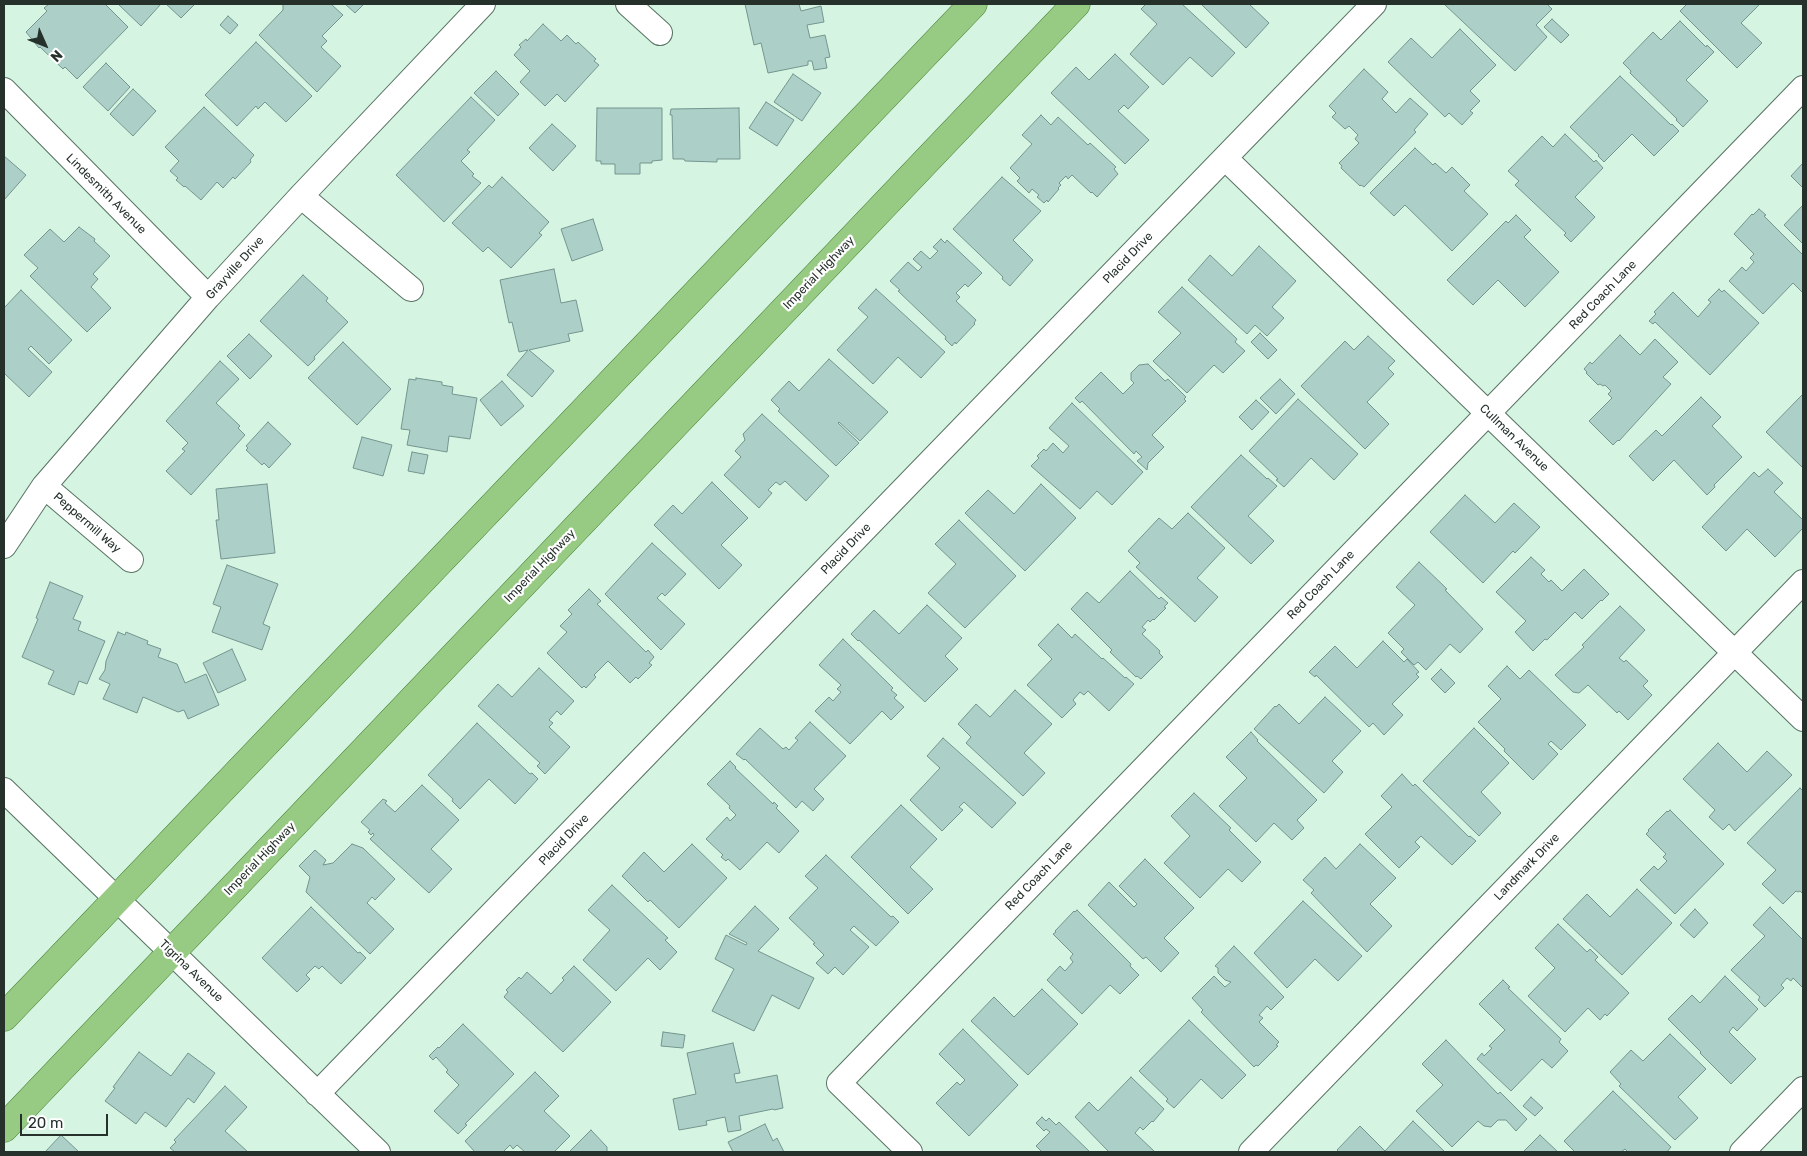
<!DOCTYPE html>
<style>
body{margin:0}
#map{position:relative;width:1807px;height:1156px;overflow:hidden;background:#d6f4e2;font-family:Rubik,sans-serif}
canvas{display:block}
.frame{position:absolute;inset:0;border:5px solid #26312b;pointer-events:none}
.north{position:absolute;left:20px;top:20px;width:50px;height:50px;-webkit-text-stroke:4px #fff;paint-order:stroke;rotate:134deg;font-size:14px;font-weight:700;line-height:20px;text-align:center;color:#26312b}
.north::after{content:'';display:block;margin:auto;width:18px;height:22px;background:#26312b;clip-path:polygon(50% 0,100% 100%,50% 72%,0 100%)}
.scale{position:absolute;left:20px;top:1114px;width:88px;height:22px;box-sizing:border-box;border:2px solid #26312b;border-top:0;padding-left:6px;font-size:15px;line-height:18px;white-space:nowrap;color:#26312b;-webkit-text-stroke:4px #fff;paint-order:stroke}
</style>
<div id="map">
<canvas width="1807" height="1156"></canvas>
<div class="frame"></div>
<div class="north">N</div>
<div class="scale">20 m</div>
</div>
<script>
const g = document.querySelector('canvas').getContext('2d');
g.lineJoin = 'round';
function paint(path, color) { g.fillStyle = color; g.fill(path, 'evenodd'); }
const toPath = rows => new Path2D(rows.map(r => 'M' + r).join(''));
function trace(path, color, width, dash) { g.strokeStyle = color; g.lineWidth = width; g.lineCap = dash ? 'butt' : 'round'; g.setLineDash(dash || []); g.stroke(path); }
function drawText(font, color, halo, rows, align = 'center') {
  g.font = font + ' Rubik,sans-serif'; g.lineWidth = 4.5; g.setLineDash([]); g.textBaseline = 'middle'; g.strokeStyle = halo; g.fillStyle = color; for (const [text, x, y, turn = 0] of rows) {
    g.save(); g.translate(x, y); g.rotate((+turn || 0) * Math.PI / 180); g.textAlign = isNaN(turn) ? turn : align; if (halo) g.strokeText(text, 0, 0); g.fillText(text, 0, 0); g.restore();
  }
}
const building = toPath([
 [49,4,105,4,128,27,77,79,65,67,63,69,40,47,39,48,26,32,47,11,44,8,49,4],
 [118,4,161,4,141,26,118,4],
 [166,4,195,4,181,18,166,4],
 [283,4,331,4,343,15,322,36,327,41,321,47,341,66,317,92,259,35,283,10,283,4],
 [345,4,364,4,355,13,345,4],
 [745,4,799,4,801,11,821,6,824,22,807,25,810,38,825,35,830,57,825,58,827,68,814,70,812,61,808,61,808,65,768,73,761,43,754,45,745,4],
 [1146,4,1182,4,1235,53,1212,77,1190,57,1163,85,1130,54,1157,24,1141,9,1146,4],
 [1201,4,1249,4,1269,23,1246,48,1201,4],
 [1444,4,1547,4,1552,9,1536,25,1547,37,1515,71,1444,4],
 [1687,4,1760,4,1741,23,1762,43,1737,68,1680,11,1687,4],
 [228,16,238,25,230,34,220,25,228,16],
 [1552,19,1569,35,1561,43,1544,27,1552,19],
 [1680,21,1706,47,1707,45,1714,52,1686,80,1708,101,1683,127,1676,120,1677,119,1630,73,1631,71,1623,63,1653,32,1661,40,1680,21],
 [543,24,561,41,567,35,576,44,578,42,596,59,594,61,599,65,565,102,557,94,545,106,520,82,530,71,514,55,521,47,519,45,526,39,527,41,543,24],
 [1460,29,1496,65,1470,91,1480,101,1470,111,1473,113,1462,125,1449,113,1445,117,1388,62,1411,38,1432,58,1460,29],
 [256,42,312,96,286,122,265,102,258,109,256,106,237,126,205,95,256,42],
 [1115,54,1149,87,1128,109,1124,105,1118,111,1149,140,1125,164,1051,93,1076,67,1089,80,1115,54],
 [106,63,130,87,108,111,83,87,106,63],
 [1364,69,1388,92,1382,99,1396,113,1410,98,1428,114,1414,130,1416,132,1364,187,1361,185,1360,186,1341,168,1342,166,1339,163,1359,143,1355,139,1358,135,1349,126,1345,129,1332,117,1336,113,1329,106,1364,69],
 [496,71,519,94,498,116,474,93,496,71],
 [793,74,821,93,802,121,774,102,793,74],
 [1620,76,1671,125,1672,124,1679,131,1654,156,1632,134,1604,162,1598,156,1599,155,1570,127,1620,76],
 [133,89,156,111,133,136,110,114,133,89],
 [471,97,495,120,467,150,470,152,461,161,474,174,472,176,481,183,444,222,396,175,471,97],
 [766,102,794,120,777,146,749,128,766,102],
 [204,107,254,155,250,160,251,162,235,179,233,177,223,188,217,182,201,200,185,186,184,187,176,180,178,178,170,171,179,161,165,147,204,107],
 [597,108,662,108,662,160,652,161,652,163,640,163,640,174,615,174,615,164,601,164,601,161,596,161,597,108],
 [739,108,740,159,717,159,717,162,685,161,684,159,673,159,672,115,670,115,671,109,739,108],
 [1041,115,1051,125,1058,117,1088,145,1090,143,1116,167,1114,169,1118,174,1097,197,1092,192,1091,193,1072,175,1068,179,1066,176,1059,183,1061,185,1058,188,1059,189,1048,202,1047,200,1044,203,1037,197,1039,195,1032,189,1029,193,1017,181,1020,178,1010,168,1032,144,1022,135,1041,115],
 [552,124,576,146,553,171,529,148,552,124],
 [1565,134,1594,162,1596,160,1603,168,1575,197,1595,217,1571,242,1564,235,1566,233,1515,185,1519,181,1508,171,1542,136,1553,147,1565,134],
 [1415,148,1433,165,1435,163,1446,173,1452,167,1470,185,1464,191,1488,214,1452,251,1405,205,1394,216,1370,193,1415,148],
 [4,156,26,175,4,200,4,156],
 [1803,163,1803,188,1791,176,1803,163],
 [502,177,549,222,539,233,542,235,511,268,488,247,483,252,452,223,489,185,492,188,502,177],
 [1002,177,1041,211,1013,240,1033,260,1010,286,1002,279,1003,277,953,229,1002,177],
 [1803,205,1803,244,1784,225,1803,205],
 [1759,209,1766,215,1764,216,1803,255,1803,293,1793,283,1763,314,1729,281,1742,267,1746,271,1754,262,1750,258,1754,254,1734,234,1752,214,1753,215,1759,209],
 [1516,215,1531,230,1524,237,1559,272,1525,307,1498,280,1473,305,1447,280,1506,221,1508,223,1516,215],
 [593,219,603,250,572,261,561,229,593,219],
 [79,227,95,239,94,241,110,256,93,274,98,279,91,287,111,308,87,332,30,276,38,268,24,255,50,229,64,242,79,227],
 [941,239,945,243,947,240,982,273,968,287,965,284,956,293,960,297,956,301,976,320,974,323,975,324,956,344,955,342,952,346,945,339,946,337,898,291,900,290,890,281,908,262,918,271,922,267,913,259,921,251,930,259,938,251,933,247,941,239],
 [1259,246,1296,281,1272,307,1284,318,1267,336,1255,325,1247,334,1188,280,1210,255,1232,276,1259,246],
 [554,269,561,303,576,300,583,331,568,334,570,341,529,350,554,371,532,397,507,375,528,350,519,352,512,322,509,323,500,280,554,269],
 [303,275,328,298,326,301,348,322,314,357,315,359,308,366,260,321,303,275],
 [1182,287,1237,339,1235,342,1245,351,1223,373,1214,365,1187,393,1153,361,1181,333,1158,312,1182,287],
 [876,289,945,352,921,378,898,357,873,384,837,350,868,317,858,308,876,289],
 [1719,289,1722,292,1724,290,1759,323,1710,375,1655,322,1653,324,1649,321,1656,314,1654,312,1673,292,1698,317,1711,302,1708,300,1719,289],
 [21,290,72,340,49,364,31,346,28,349,52,372,29,397,4,373,4,308,21,290],
 [1260,333,1277,350,1268,359,1251,342,1260,333],
 [249,334,272,356,250,379,227,356,249,334],
 [1620,335,1640,355,1655,339,1678,362,1663,377,1671,384,1619,441,1618,440,1613,445,1589,421,1612,398,1608,394,1611,391,1605,385,1603,386,1600,384,1598,385,1586,373,1587,372,1584,369,1590,362,1592,364,1620,335],
 [1368,336,1395,361,1388,368,1394,374,1367,402,1389,424,1365,449,1301,386,1345,341,1354,350,1368,336],
 [343,342,391,389,357,425,308,378,343,342],
 [829,359,888,412,860,441,839,422,838,423,859,443,836,466,778,411,780,409,771,400,789,381,799,391,829,359],
 [220,361,239,379,216,403,240,426,238,428,245,435,191,495,166,471,185,451,182,449,188,443,166,421,220,361],
 [1148,364,1165,381,1168,379,1186,397,1184,399,1186,401,1152,435,1164,447,1148,463,1147,470,1137,461,1142,457,1136,451,1134,454,1082,401,1080,403,1075,398,1101,372,1123,394,1134,383,1131,380,1131,373,1139,365,1148,364],
 [416,378,442,382,442,385,453,387,452,394,477,398,470,439,449,436,447,452,407,445,410,430,401,429,409,379,416,380,416,378],
 [1280,379,1295,394,1276,414,1260,398,1280,379],
 [502,381,524,406,501,426,480,400,502,381],
 [1803,394,1803,468,1766,432,1803,394],
 [1701,397,1721,417,1712,426,1742,457,1714,485,1715,487,1707,495,1674,460,1653,481,1629,456,1656,430,1662,436,1701,397],
 [1298,399,1358,454,1334,480,1311,458,1284,487,1276,480,1278,479,1249,451,1298,399],
 [1256,400,1269,412,1252,430,1239,417,1256,400],
 [1072,403,1143,472,1112,505,1097,491,1080,509,1031,466,1039,458,1037,456,1044,449,1046,451,1053,443,1063,453,1069,446,1049,428,1072,403],
 [762,414,829,476,806,501,785,481,780,485,776,482,768,490,772,493,759,508,724,475,741,457,735,451,745,440,743,434,762,414],
 [268,422,291,444,269,468,264,463,262,465,246,450,248,448,246,446,268,422],
 [362,437,392,445,383,476,353,468,362,437],
 [412,452,428,455,424,474,408,471,412,452],
 [1241,455,1267,479,1268,478,1277,486,1248,516,1274,541,1251,564,1191,507,1241,455],
 [1768,469,1783,483,1774,492,1803,520,1803,528,1775,557,1747,529,1726,551,1702,527,1754,472,1759,477,1768,469],
 [712,482,748,518,721,545,742,565,719,589,654,525,673,505,682,514,712,482],
 [267,484,275,553,221,559,216,520,219,520,216,489,267,484],
 [1041,484,1076,518,1025,571,965,513,988,490,1014,514,1041,484],
 [1465,495,1495,523,1514,503,1540,527,1515,553,1513,551,1483,583,1430,532,1465,495],
 [1188,513,1225,548,1197,578,1218,597,1195,622,1136,567,1140,563,1128,551,1159,518,1172,529,1188,513],
 [959,520,1016,576,965,628,928,593,956,564,935,544,959,520],
 [652,543,686,574,665,596,662,593,657,598,685,624,661,650,605,594,652,543],
 [1531,557,1545,570,1541,574,1549,582,1551,580,1562,591,1584,569,1609,594,1602,601,1601,600,1582,619,1575,612,1547,640,1545,639,1533,651,1515,632,1526,621,1496,592,1531,557],
 [1419,562,1447,589,1445,590,1483,629,1460,653,1450,644,1426,670,1418,662,1414,665,1401,652,1404,649,1388,633,1415,605,1396,587,1419,562],
 [227,565,278,584,263,624,270,627,262,650,212,632,221,607,213,604,227,565],
 [1130,571,1159,599,1161,597,1168,603,1164,607,1166,608,1154,620,1153,619,1150,622,1148,620,1142,627,1146,630,1142,634,1160,651,1159,653,1163,657,1141,679,1137,676,1136,677,1110,652,1112,650,1071,609,1087,592,1099,603,1130,571],
 [50,582,83,596,73,619,81,622,78,630,105,641,87,684,79,681,74,695,48,684,54,671,22,657,38,619,36,618,50,582],
 [589,589,601,601,597,604,646,652,648,650,654,657,649,663,652,665,638,679,636,677,630,683,608,661,594,675,596,677,586,688,584,686,582,688,547,653,567,632,560,626,572,614,568,610,589,589],
 [927,605,962,638,945,656,958,669,925,702,859,640,858,641,851,634,874,610,899,634,927,605],
 [1620,606,1645,630,1619,658,1624,662,1626,660,1648,681,1643,686,1652,695,1628,720,1619,711,1617,713,1588,685,1579,693,1573,692,1555,675,1584,647,1582,645,1620,606],
 [1058,624,1072,638,1075,634,1102,659,1103,658,1125,678,1126,677,1134,684,1109,711,1088,691,1084,695,1080,692,1073,700,1076,704,1062,718,1027,685,1052,659,1038,645,1058,624],
 [118,632,125,635,126,632,148,641,147,644,161,649,158,657,177,664,185,683,206,674,219,705,188,719,184,710,178,712,143,697,137,713,103,699,110,684,99,679,105,670,106,661,118,632],
 [843,639,893,688,891,690,897,695,894,698,904,707,891,720,882,711,850,744,815,711,829,697,833,701,841,692,837,689,841,685,819,665,843,639],
 [1383,641,1404,662,1407,659,1419,672,1416,674,1419,677,1392,704,1403,715,1384,735,1373,723,1369,727,1316,675,1315,677,1309,672,1335,646,1357,668,1383,641],
 [232,649,246,680,218,693,203,663,232,649],
 [1507,666,1520,679,1529,670,1586,725,1561,750,1551,741,1548,744,1558,754,1533,780,1504,751,1505,749,1478,722,1501,699,1488,686,1507,666],
 [539,668,574,701,561,715,557,711,549,720,553,723,549,727,570,747,545,774,537,766,540,763,478,706,498,684,512,697,539,668],
 [1441,669,1455,683,1445,693,1431,679,1441,669],
 [1015,690,1052,724,1024,753,1045,773,1023,796,966,743,971,737,958,724,976,704,990,717,1015,690],
 [1325,697,1361,731,1332,761,1343,772,1324,793,1254,729,1275,706,1276,707,1279,704,1299,724,1325,697],
 [810,722,846,756,814,789,824,799,813,811,802,801,796,808,745,759,744,760,736,754,760,728,783,749,786,747,789,750,798,740,795,738,810,722],
 [477,723,530,774,532,773,538,779,515,804,489,779,460,809,452,801,453,799,428,775,477,723],
 [1474,728,1509,763,1481,792,1501,813,1479,836,1423,781,1474,728],
 [1251,732,1258,740,1257,741,1317,800,1297,820,1304,828,1292,840,1274,823,1256,842,1219,806,1247,778,1226,757,1251,732],
 [943,738,1016,803,992,828,964,802,959,807,963,810,942,831,910,800,940,768,927,756,943,738],
 [1718,743,1747,772,1767,751,1792,775,1735,831,1729,824,1723,830,1709,817,1715,810,1683,779,1718,743],
 [730,761,736,767,735,768,773,804,774,802,778,806,776,808,799,831,779,853,767,842,740,870,728,859,726,861,721,857,723,855,706,839,727,817,730,821,736,815,729,808,730,806,707,784,730,761],
 [1402,774,1413,786,1415,784,1469,837,1470,836,1476,841,1452,865,1421,836,1415,842,1420,847,1399,868,1365,834,1392,807,1381,796,1402,774],
 [422,785,459,820,431,849,452,869,429,893,370,839,374,835,373,833,371,835,368,832,370,830,361,822,383,799,387,801,385,803,395,812,422,785],
 [1800,788,1803,791,1803,894,1800,891,1798,892,1796,891,1783,904,1762,884,1776,870,1747,843,1800,788],
 [1194,793,1231,828,1229,830,1261,862,1242,882,1228,869,1200,898,1164,863,1190,836,1171,816,1194,793],
 [901,805,937,839,910,867,933,889,908,914,851,857,901,805],
 [1670,810,1724,864,1675,914,1640,880,1654,866,1658,870,1667,861,1663,857,1666,854,1646,834,1649,831,1648,830,1667,811,1668,812,1670,810],
 [352,844,363,848,395,879,375,900,372,897,367,903,394,929,370,954,306,892,310,877,299,866,315,850,326,860,323,865,333,863,352,844],
 [692,844,727,878,679,928,650,900,648,902,622,876,644,852,664,872,692,844],
 [1360,844,1396,878,1370,904,1392,926,1367,952,1311,893,1314,890,1303,880,1325,857,1336,869,1360,844],
 [826,855,891,917,893,916,899,922,876,946,854,926,850,930,869,947,843,975,835,967,828,974,816,963,824,955,813,944,815,943,789,918,818,888,805,876,826,855],
 [1145,859,1194,908,1164,938,1179,953,1161,972,1146,957,1143,959,1088,905,1109,882,1134,907,1137,904,1119,886,1145,859],
 [612,885,668,938,665,940,677,952,660,970,648,958,616,991,583,960,610,930,588,910,612,885],
 [1637,889,1672,923,1622,975,1563,919,1587,894,1610,917,1637,889],
 [1303,901,1362,956,1338,981,1315,959,1287,988,1254,953,1303,901],
 [755,906,779,929,758,951,814,978,799,1009,772,995,754,1031,712,1011,734,969,715,959,726,935,746,945,747,943,729,934,755,906],
 [311,907,358,953,360,952,366,958,341,984,322,966,319,969,315,966,306,975,310,979,297,992,262,958,311,907],
 [1770,907,1803,940,1803,988,1793,978,1791,981,1787,978,1781,985,1784,988,1765,1007,1758,1000,1760,997,1731,970,1765,936,1753,925,1770,907],
 [1695,909,1708,923,1694,938,1680,925,1695,909],
 [1077,910,1131,964,1130,966,1139,975,1120,994,1110,985,1082,1014,1047,980,1060,966,1065,971,1073,962,1070,958,1073,954,1053,934,1056,932,1055,931,1074,911,1075,912,1077,910],
 [1558,924,1587,952,1590,949,1598,957,1595,960,1629,993,1607,1016,1605,1014,1600,1020,1588,1008,1565,1032,1528,996,1555,968,1535,948,1558,924],
 [1234,946,1284,997,1271,1010,1267,1006,1259,1015,1263,1018,1259,1022,1279,1042,1276,1045,1278,1046,1258,1066,1256,1065,1254,1067,1201,1012,1203,1010,1192,998,1214,976,1225,987,1231,982,1225,980,1218,973,1218,968,1215,966,1234,946],
 [574,966,611,1002,563,1052,504,997,508,992,506,990,519,977,521,979,527,972,551,994,564,980,562,978,574,966],
 [1725,976,1758,1009,1737,1031,1733,1027,1729,1032,1756,1059,1731,1084,1700,1053,1701,1052,1668,1019,1692,995,1700,1003,1725,976],
 [1503,980,1510,987,1508,988,1561,1039,1559,1042,1568,1051,1552,1068,1542,1059,1511,1091,1477,1059,1482,1053,1484,1056,1492,1048,1489,1046,1505,1030,1479,1004,1503,980],
 [1042,989,1078,1024,1028,1075,971,1021,994,997,1014,1017,1042,989],
 [1189,1020,1246,1075,1222,1099,1201,1079,1174,1108,1166,1101,1168,1099,1139,1071,1189,1020],
 [463,1024,514,1074,465,1124,467,1125,458,1134,434,1111,459,1085,446,1072,448,1070,436,1057,433,1060,429,1056,438,1047,439,1048,463,1024],
 [963,1029,1018,1085,969,1136,936,1103,957,1082,960,1085,965,1080,939,1054,963,1029],
 [663,1032,685,1035,683,1048,661,1046,663,1032],
 [1670,1034,1706,1069,1678,1097,1698,1118,1675,1140,1619,1086,1621,1084,1610,1072,1631,1050,1643,1061,1670,1034],
 [1446,1040,1498,1094,1500,1092,1527,1119,1516,1131,1506,1120,1498,1120,1491,1127,1484,1126,1478,1121,1452,1147,1416,1111,1443,1085,1422,1064,1446,1040],
 [733,1043,740,1073,734,1074,736,1083,777,1075,783,1108,774,1110,773,1109,739,1116,741,1130,728,1132,725,1117,706,1121,707,1125,679,1130,673,1099,696,1094,687,1053,733,1043],
 [139,1052,171,1076,188,1053,215,1073,194,1103,188,1098,166,1127,145,1112,136,1124,105,1101,115,1088,113,1087,139,1052],
 [535,1072,559,1096,544,1111,570,1136,554,1152,525,1152,517,1145,513,1149,510,1145,503,1152,475,1152,465,1141,535,1072],
 [1131,1077,1164,1109,1153,1122,1152,1121,1143,1130,1140,1127,1135,1133,1155,1152,1109,1152,1075,1117,1089,1102,1098,1111,1131,1077],
 [225,1086,247,1107,225,1131,248,1152,175,1152,170,1148,176,1142,174,1140,225,1086],
 [1613,1091,1671,1147,1667,1152,1628,1152,1625,1149,1621,1152,1575,1152,1564,1141,1613,1091],
 [1531,1097,1543,1108,1535,1116,1523,1106,1531,1097],
 [1042,1117,1046,1121,1049,1118,1056,1125,1059,1122,1090,1152,1042,1152,1036,1146,1050,1132,1046,1129,1044,1131,1036,1123,1042,1117],
 [1413,1121,1445,1152,1339,1152,1337,1150,1360,1126,1385,1151,1413,1121],
 [765,1124,773,1141,777,1138,784,1152,733,1152,728,1142,765,1124],
 [591,1130,607,1147,607,1152,569,1152,591,1130],
 [61,1135,79,1152,45,1152,61,1135],
 [1540,1135,1558,1152,1523,1152,1540,1135]
]);
paint(building, '#acd0c8');
trace(building, '#73958e', 1);
const street = toPath([
 [628,4,660,33],
 [4,90,208,297],
 [1225,158,1803,719],
 [301,196,411,289],
 [44,486,131,560],
 [4,546,44,486,208,297,301,196,483,4],
 [4,790,378,1152],
 [317,1094,1374,4],
 [910,1152,839,1083,1803,88],
 [1251,1152,1803,582],
 [1742,1152,1803,1089]
]);
const primary = toPath([
 [4,1017,973,4],
 [4,1128,1076,4]
]);
trace(street, '#587363', 26);
trace(primary, '#427e2f', 29);
trace(street, '#fff', 24);
trace(primary, '#97cb83', 28);
drawText('12px', '#26312b', '#fff', [
 ["Lindesmith Avenue",106,194,45],
 ["Placid Drive",1128,258,-46],
 ["Grayville Drive",235,268,-48],
 ["Imperial Highway",819,273,-46],
 ["Red Coach Lane",1603,295,-46],
 ["Cullman Avenue",1514,438,44],
 ["Peppermill Way",87,523,41],
 ["Placid Drive",846,549,-46],
 ["Imperial Highway",540,566,-46],
 ["Red Coach Lane",1321,585,-46],
 ["Placid Drive",564,840,-46],
 ["Imperial Highway",260,859,-46],
 ["Landmark Drive",1527,867,-46],
 ["Red Coach Lane",1039,876,-46],
 ["Tigrina Avenue",191,971,44]
]);
</script>
